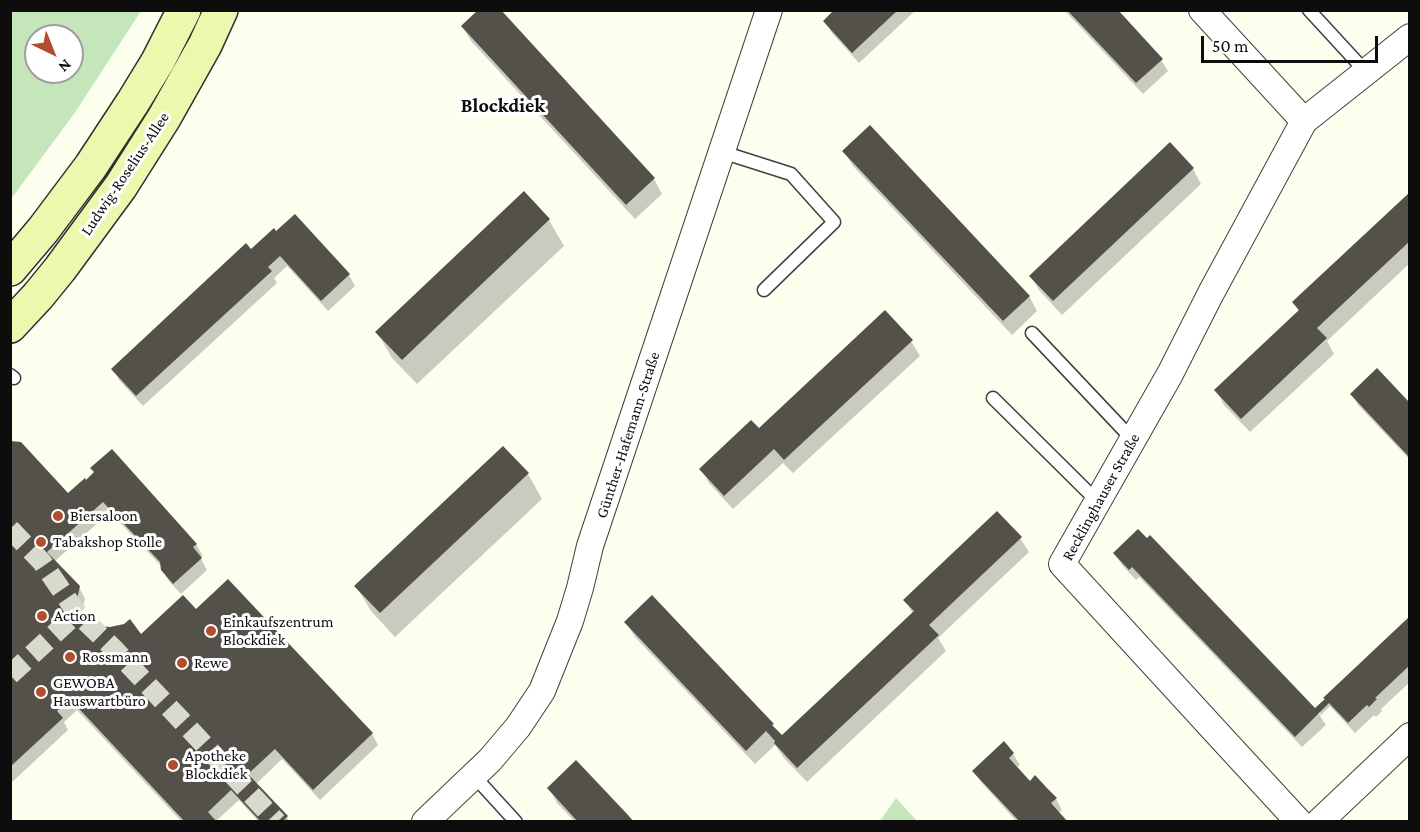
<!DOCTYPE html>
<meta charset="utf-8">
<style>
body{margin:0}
#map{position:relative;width:1420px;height:832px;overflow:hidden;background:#fcfeee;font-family:"Crimson Pro",serif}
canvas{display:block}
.frame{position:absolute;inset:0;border:12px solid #0d0d0d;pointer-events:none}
.north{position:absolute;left:24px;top:24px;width:60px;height:60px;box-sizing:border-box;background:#fff;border:2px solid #9e9e9e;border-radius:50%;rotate:137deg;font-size:16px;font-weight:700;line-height:24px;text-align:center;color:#0d0d0d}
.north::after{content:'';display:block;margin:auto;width:21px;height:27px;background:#b14e30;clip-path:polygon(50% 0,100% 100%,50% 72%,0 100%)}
.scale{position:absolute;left:1201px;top:36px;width:177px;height:27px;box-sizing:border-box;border:3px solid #0d0d0d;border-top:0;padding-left:8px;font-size:18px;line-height:21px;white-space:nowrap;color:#0d0d0d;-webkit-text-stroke:4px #fff;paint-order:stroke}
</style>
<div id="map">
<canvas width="1420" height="832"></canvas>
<div class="frame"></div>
<div class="north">N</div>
<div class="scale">50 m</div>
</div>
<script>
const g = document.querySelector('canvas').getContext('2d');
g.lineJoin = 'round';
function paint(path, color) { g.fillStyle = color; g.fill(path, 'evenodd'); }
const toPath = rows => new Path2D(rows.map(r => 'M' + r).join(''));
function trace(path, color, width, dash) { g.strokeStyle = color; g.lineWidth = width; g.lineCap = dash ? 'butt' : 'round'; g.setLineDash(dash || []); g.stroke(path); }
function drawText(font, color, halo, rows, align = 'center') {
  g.font = font + ' "Crimson Pro",serif'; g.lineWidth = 6; g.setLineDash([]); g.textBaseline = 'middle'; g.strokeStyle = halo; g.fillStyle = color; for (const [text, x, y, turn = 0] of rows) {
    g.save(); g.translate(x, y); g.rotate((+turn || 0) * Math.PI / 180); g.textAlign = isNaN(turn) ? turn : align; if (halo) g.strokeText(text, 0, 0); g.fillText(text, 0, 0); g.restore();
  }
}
paint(toPath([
 [11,10,141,11,74,114,11,199],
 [36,36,72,36,72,72,36,72],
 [896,798,917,821,880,821]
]), '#c5e5ba');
paint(toPath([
 [499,10,654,179,662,194,635,219,471,41,463,27],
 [837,10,916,10,859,63,831,32,825,21],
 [1064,10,1115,10,1161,60,1168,71,1143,94],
 [1170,145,1193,169,1201,184,1062,315,1039,290,1031,276],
 [844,152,1029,296,1037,311,1012,335,853,166],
 [524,193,549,220,564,246,417,384,392,358,377,332],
 [1410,194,1410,263,1327,341,1334,354,1250,432,1224,405,1216,390,1299,312,1294,303],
 [295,216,349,275,355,286,328,311,287,266,274,278,277,283,143,406,119,380,113,369],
 [911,341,920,356,793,473,783,463,733,509,709,483,701,469,758,430],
 [1352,394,1410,405,1410,460,1358,405],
 [10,443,68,495,84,480,196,544,203,556,200,557,207,570,181,594,169,581,162,570,162,567,110,512,54,562,79,587,85,599,82,611,84,619,90,624,141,637,195,611,372,734,378,745,320,800,282,759,256,784,287,817,289,822,259,822,239,800,215,822,182,822,77,710,64,722,68,730,10,784],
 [528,474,542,499,395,637,371,611,356,586],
 [1150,537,1320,715,1321,714,1317,708,1410,618,1410,682,1381,709,1382,711,1376,717,1374,715,1355,733,1330,706,1320,716,1326,725,1302,747,1139,577,1136,580,1122,565,1115,554,1147,540],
 [1020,538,1029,552,938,638,946,651,807,782,784,758,775,745,755,764,635,637,626,622,652,597,772,725,782,737,913,614,905,600],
 [1013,754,1020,765,1016,768,1030,783,1056,799,1062,810,1058,813,1066,822,1017,822,981,782,974,771],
 [549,788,632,822,575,822,557,803]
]), '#0003');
paint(toPath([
 [478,10,501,10,655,178,626,205,461,26],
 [834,10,898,10,852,53,823,21],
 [1067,10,1118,10,1163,59,1136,83],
 [870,125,1030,296,1003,321,842,151],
 [1170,142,1194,168,1053,301,1029,276],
 [524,191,550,219,402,360,375,332],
 [1410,192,1410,241,1317,328,1327,338,1241,419,1214,390,1299,310,1292,302],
 [295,214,350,274,321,301,280,256,268,267,272,271,136,396,111,369,246,243,251,249,274,228,276,231],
 [885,310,913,340,784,460,774,449,724,496,699,469,751,420,759,428],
 [1377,368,1410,403,1410,458,1350,394],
 [10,441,21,442,68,493,85,478,86,480,94,472,90,468,112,449,197,544,193,547,202,558,173,584,161,570,160,562,103,502,47,552,80,586,77,599,77,607,80,613,91,623,97,626,110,627,124,624,130,619,141,634,183,595,196,609,228,579,373,733,313,790,275,749,248,774,288,816,282,822,261,822,231,790,208,812,217,822,185,822,70,699,57,711,63,718,10,767],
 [503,446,529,473,380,613,354,586],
 [997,511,1022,537,929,625,939,635,797,768,774,743,775,741,766,731,746,751,624,622,652,595,774,724,772,725,782,735,914,611,903,600],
 [1138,529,1147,538,1150,535,1315,708,1325,699,1323,698,1410,616,1410,665,1375,698,1377,699,1369,707,1367,705,1348,723,1329,703,1295,737,1132,567,1129,570,1113,553],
 [1004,741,1014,753,1009,758,1030,781,1035,775,1046,787,1057,798,1051,803,1068,822,1020,822,972,771],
 [576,760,628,815,634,822,578,822,547,788]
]), '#54514a');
trace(toPath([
 [10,529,42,562,77,613,115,650,277,822],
 [10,675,77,613]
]), '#d8dacc', 20, [20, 10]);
const service = toPath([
 [1309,10,1366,72],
 [722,152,791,174,834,222,764,290],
 [1032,333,1133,440],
 [10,375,14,378],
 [993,398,1098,502],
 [474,776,516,822]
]);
const minor = toPath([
 [1202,10,1304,121],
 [425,822,490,760,518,727,542,691,570,621,580,588,590,546,769,10],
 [1299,822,1228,745,1062,564,1170,374,1211,293,1304,121,1410,37],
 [1319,822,1410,736]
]);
const secondary = toPath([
 [10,269,43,230,91,166,133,102,158,61,184,10],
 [10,326,38,296,60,269,121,186,164,118,205,45,221,10]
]);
trace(service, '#404040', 15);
trace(minor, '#404040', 28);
trace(secondary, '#2f2f2f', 36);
trace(service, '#fff', 12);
trace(minor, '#fff', 26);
trace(secondary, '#ecf8ae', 33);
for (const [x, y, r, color] of [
 [58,516,6,"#b14e30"],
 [41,542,6,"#b14e30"],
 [42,616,6,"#b14e30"],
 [211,631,6,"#b14e30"],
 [70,657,6,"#b14e30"],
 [182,663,6,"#b14e30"],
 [41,692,6,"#b14e30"],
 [173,765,6,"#b14e30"]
]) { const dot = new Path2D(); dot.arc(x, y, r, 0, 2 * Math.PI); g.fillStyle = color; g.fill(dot); trace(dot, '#fff', 2); }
drawText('16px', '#0d0d0d', '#fff', [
 ["Ludwig-Roselius-Allee",125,174,-56],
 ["Günther-Hafemann-Straße",628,435,-72],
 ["Recklinghauser Straße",1101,497,-61]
]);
drawText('16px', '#0d0d0d', '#fff', [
 ["Biersaloon",70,516],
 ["Tabakshop Stolle",53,542],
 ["Action",54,616],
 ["Einkaufszentrum",223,622],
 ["Blockdiek",223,640],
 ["Rossmann",82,657],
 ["Rewe",194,663],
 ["GEWOBA",53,683],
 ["Hauswartbüro",53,701],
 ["Apotheke",185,756],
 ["Blockdiek",185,774]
], 'left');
drawText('bold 20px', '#0d0d0d', '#fff', [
 ["Blockdiek",503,106]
]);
</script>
